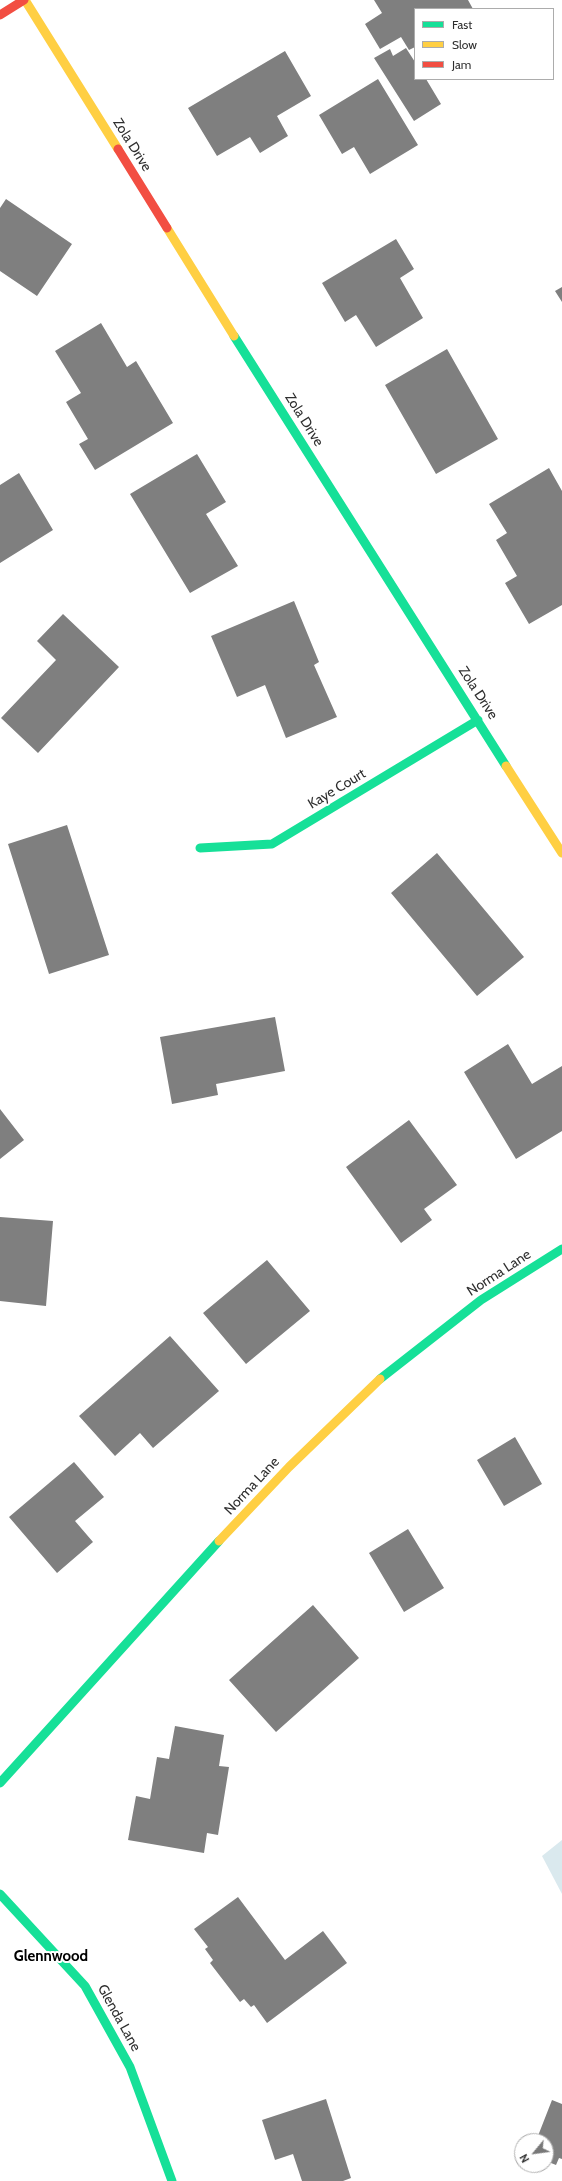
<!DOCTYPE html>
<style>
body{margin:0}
#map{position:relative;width:562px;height:2181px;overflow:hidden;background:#fff;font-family:Cabin,sans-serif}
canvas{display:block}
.legend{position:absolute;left:414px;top:8px;width:140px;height:72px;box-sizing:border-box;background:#fff;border:1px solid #acacac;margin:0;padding:5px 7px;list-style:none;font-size:12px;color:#2f2f2f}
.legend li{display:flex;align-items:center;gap:8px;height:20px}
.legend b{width:20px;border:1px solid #acacac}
.north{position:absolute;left:514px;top:2133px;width:40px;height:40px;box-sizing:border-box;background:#fff;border:1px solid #acacac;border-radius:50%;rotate:241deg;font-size:11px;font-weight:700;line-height:16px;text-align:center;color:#2f2f2f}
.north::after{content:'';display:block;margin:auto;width:14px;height:18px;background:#787878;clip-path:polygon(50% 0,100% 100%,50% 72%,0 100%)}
</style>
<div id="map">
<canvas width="562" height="2181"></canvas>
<ul class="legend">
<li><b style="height:5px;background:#16e098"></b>Fast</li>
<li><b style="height:5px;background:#ffcf43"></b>Slow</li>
<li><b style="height:5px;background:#f24e42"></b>Jam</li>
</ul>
<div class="north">N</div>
</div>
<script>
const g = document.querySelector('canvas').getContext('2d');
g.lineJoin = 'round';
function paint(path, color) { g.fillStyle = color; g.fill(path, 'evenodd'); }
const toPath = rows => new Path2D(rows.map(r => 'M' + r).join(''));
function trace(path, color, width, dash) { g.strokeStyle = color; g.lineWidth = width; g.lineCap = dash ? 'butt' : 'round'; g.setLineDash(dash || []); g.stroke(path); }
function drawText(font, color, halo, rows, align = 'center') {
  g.font = font + ' Cabin,sans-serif'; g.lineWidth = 4; g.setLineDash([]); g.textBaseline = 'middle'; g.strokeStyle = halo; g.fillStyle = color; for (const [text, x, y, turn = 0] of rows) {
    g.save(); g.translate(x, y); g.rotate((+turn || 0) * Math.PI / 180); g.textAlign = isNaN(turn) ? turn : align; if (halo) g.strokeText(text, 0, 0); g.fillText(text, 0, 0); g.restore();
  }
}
paint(toPath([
 [562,1840,562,1894,542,1856]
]), '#dae9ee');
paint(toPath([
 [374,0,468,0,473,9,415,9,415,47,409,50,401,37,380,49,365,24,382,13],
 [406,48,415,62,415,79,426,79,441,104,414,121,374,58,390,49,393,56],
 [285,51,311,96,277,116,288,136,260,153,250,137,217,156,188,108],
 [378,79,418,145,370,174,354,147,342,154,319,115],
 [6,199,72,244,37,296,0,271,0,208],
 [396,239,414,269,400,278,423,318,376,347,356,315,345,322,322,283],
 [562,287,562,302,555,291],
 [101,323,127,367,136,361,173,423,95,470,79,444,88,439,66,402,81,393,55,351],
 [447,349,498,439,436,474,385,385],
 [197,454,226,502,206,514,238,566,190,593,130,494],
 [549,468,562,491,562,605,529,624,505,583,517,576,496,540,507,533,489,504],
 [19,473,53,530,0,563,0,485],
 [294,601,319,662,314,665,337,717,286,738,265,685,237,697,211,636],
 [63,614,119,667,38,753,1,718,56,660,37,641],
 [67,825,109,955,49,974,8,844],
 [437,853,524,957,477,996,391,893],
 [275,1017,285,1071,216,1084,218,1095,172,1104,160,1037],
 [508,1044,532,1084,562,1066,562,1131,516,1159,464,1072],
 [0,1109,24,1140,0,1159],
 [409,1120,457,1185,424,1209,432,1220,401,1243,346,1167],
 [0,1217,53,1221,46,1306,0,1301],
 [267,1260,310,1311,246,1364,203,1313],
 [170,1336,219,1391,153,1448,140,1433,115,1456,79,1416],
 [515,1437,542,1484,504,1506,477,1460],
 [74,1462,104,1497,75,1521,93,1542,57,1573,9,1517],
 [408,1529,444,1588,404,1612,369,1553],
 [313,1605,359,1658,276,1732,229,1680],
 [175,1726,224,1735,219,1766,229,1767,218,1835,207,1833,204,1853,128,1840,136,1796,150,1799,157,1757,169,1759],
 [238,1897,285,1960,323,1931,347,1963,267,2023,254,2005,251,2007,244,1999,240,2002,210,1963,213,1960,205,1949,208,1947,194,1929],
 [326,2099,351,2178,343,2181,302,2181,293,2154,275,2160,262,2120],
 [552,2100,562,2104,562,2159,559,2158,556,2165,546,2161,546,2141,536,2141]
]), '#7f7f7f');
trace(toPath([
 [234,336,506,766],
 [200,848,272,844,478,720],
 [380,1379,481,1300,562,1249],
 [0,1783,219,1541],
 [0,1894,85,1986,130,2067,172,2181]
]), '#16e098', 9);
trace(toPath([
 [25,0,118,149],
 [167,228,234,336],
 [506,766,562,853],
 [219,1541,289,1467,380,1379]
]), '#ffcf43', 9);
trace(toPath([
 [0,15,24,0],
 [118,149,167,228]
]), '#f24e42', 9);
drawText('14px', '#2f2f2f', '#fff', [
 ["Zola Drive",132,145,58],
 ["Zola Drive",304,420,58],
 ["Zola Drive",478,693,57],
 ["Kaye Court",337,789,-31],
 ["Norma Lane",499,1273,-33],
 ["Norma Lane",252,1486,-47],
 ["Glenda Lane",119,2018,61]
]);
drawText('bold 15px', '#000', '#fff', [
 ["Glennwood",51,1957]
]);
</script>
